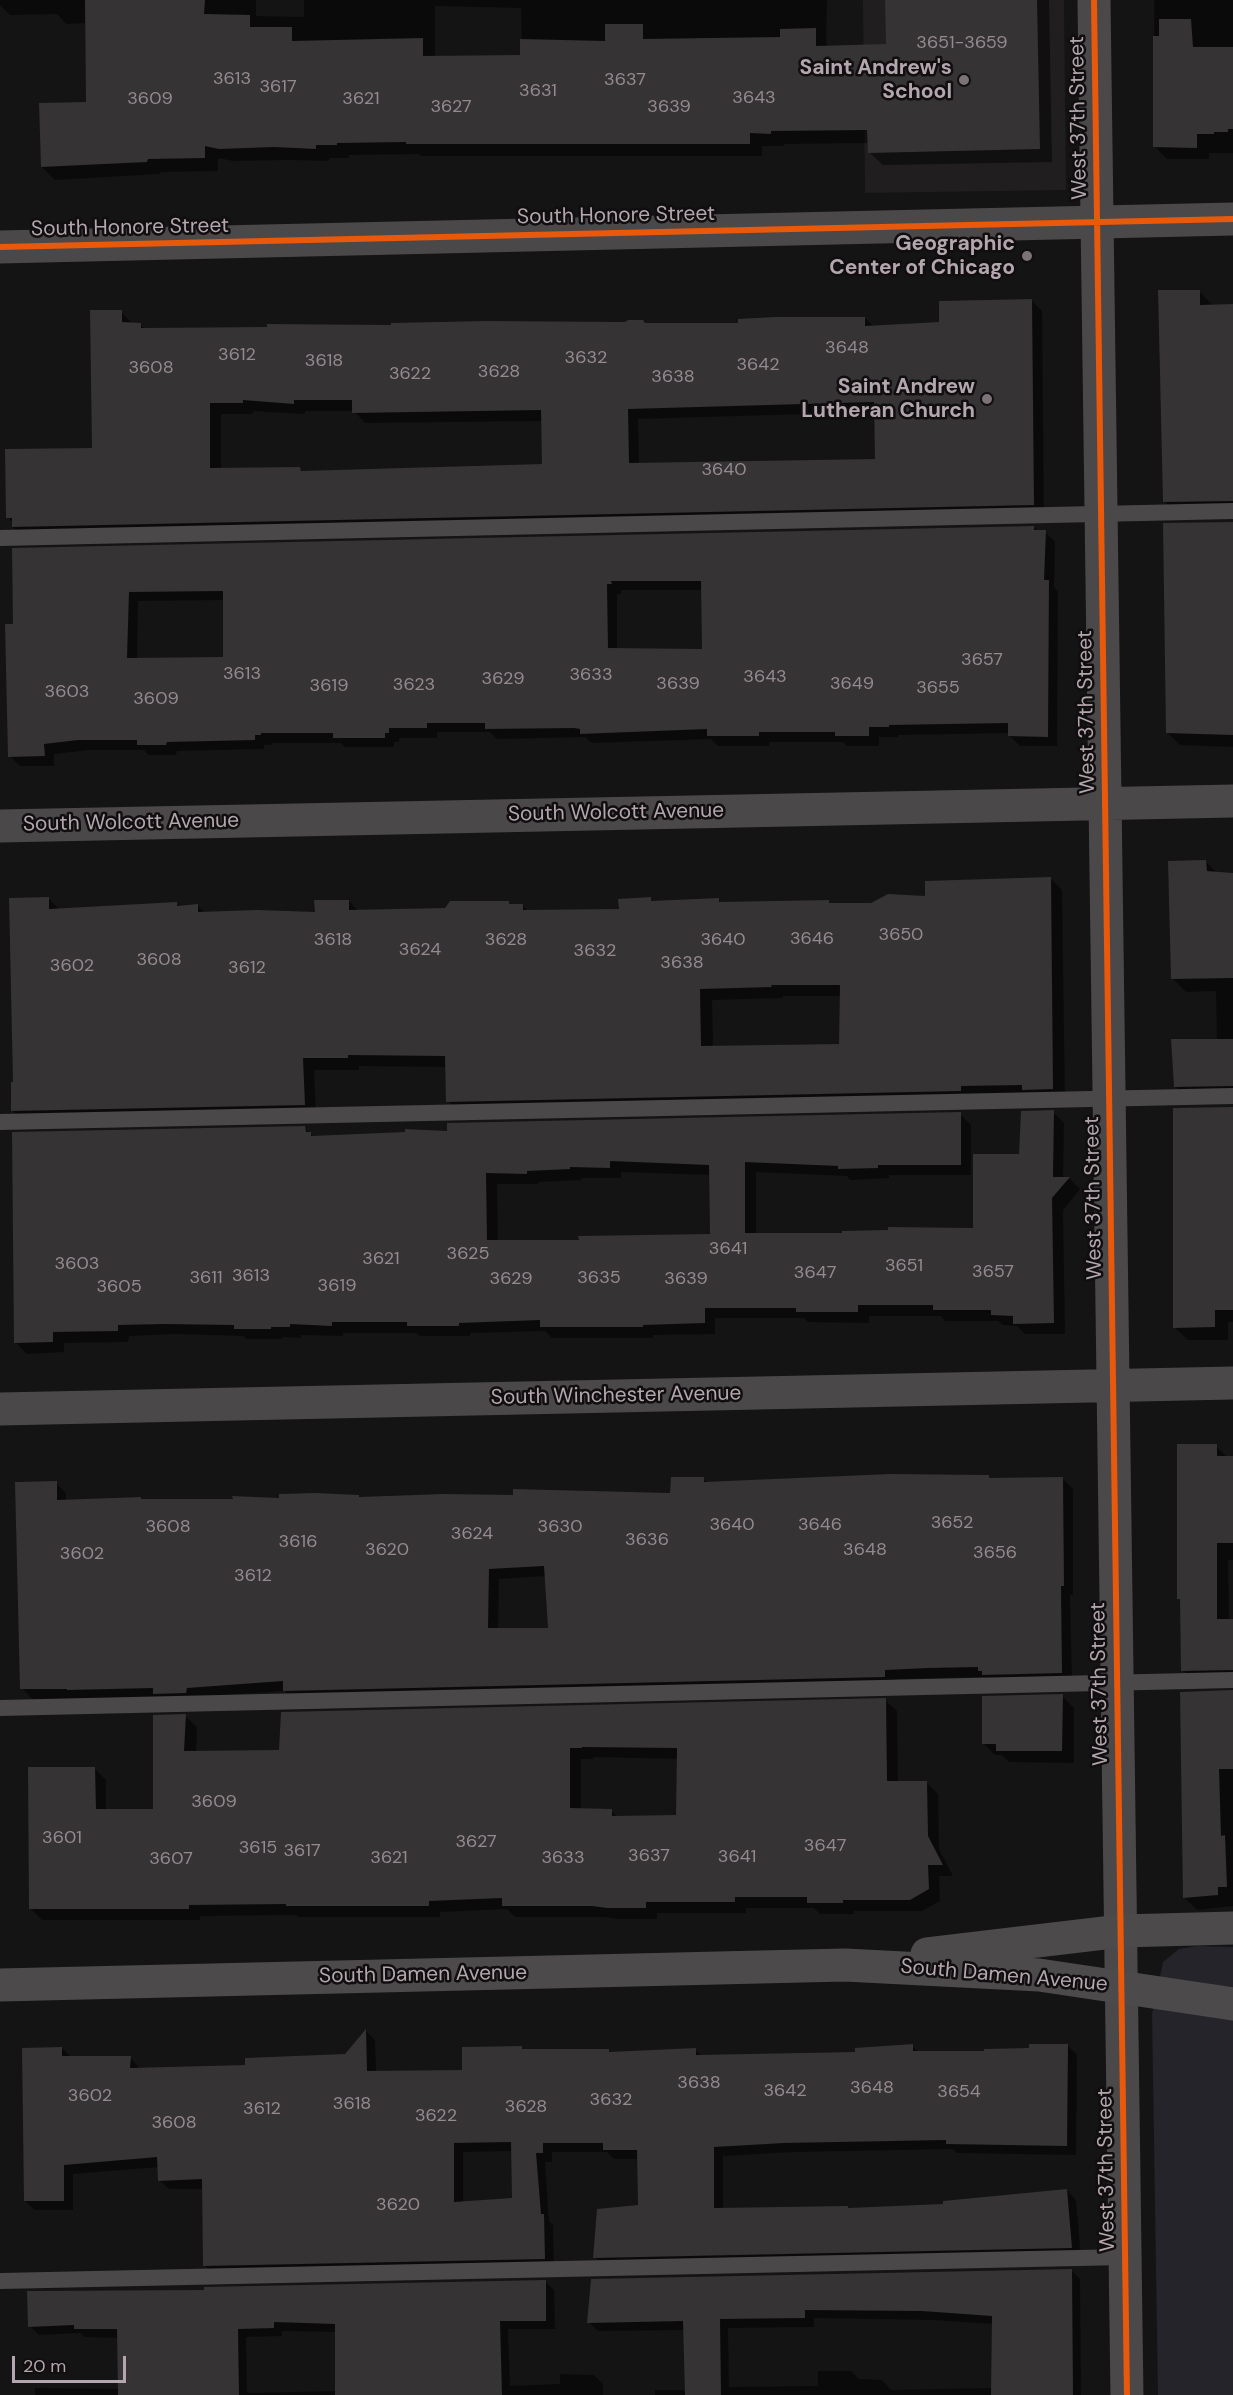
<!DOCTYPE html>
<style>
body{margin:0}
#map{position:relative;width:1233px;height:2395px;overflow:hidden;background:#141414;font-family:"DM Sans",sans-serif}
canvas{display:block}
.scale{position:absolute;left:12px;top:2356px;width:114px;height:27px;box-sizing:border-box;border:3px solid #b4a6ae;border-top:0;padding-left:8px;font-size:18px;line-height:21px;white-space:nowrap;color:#b4a6ae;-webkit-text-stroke:4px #100e0f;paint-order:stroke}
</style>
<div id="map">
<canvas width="1233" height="2395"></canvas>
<div class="scale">20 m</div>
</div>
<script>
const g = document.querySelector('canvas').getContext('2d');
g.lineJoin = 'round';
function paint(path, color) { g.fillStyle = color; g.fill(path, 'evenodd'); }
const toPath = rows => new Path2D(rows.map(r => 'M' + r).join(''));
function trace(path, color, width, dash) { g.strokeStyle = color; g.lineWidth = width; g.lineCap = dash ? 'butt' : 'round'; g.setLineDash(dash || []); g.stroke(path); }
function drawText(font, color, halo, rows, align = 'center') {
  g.font = font + ' "DM Sans",sans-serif'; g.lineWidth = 5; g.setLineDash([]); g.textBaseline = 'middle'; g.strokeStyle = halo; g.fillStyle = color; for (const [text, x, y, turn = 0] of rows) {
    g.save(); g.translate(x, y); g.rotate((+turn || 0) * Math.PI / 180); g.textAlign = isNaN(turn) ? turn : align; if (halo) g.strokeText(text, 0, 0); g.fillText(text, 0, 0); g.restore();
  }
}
paint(toPath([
 [863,0,1064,0,1066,190,865,193]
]), '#201e1e');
paint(toPath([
 [1197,1946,1233,1947,1233,2395,1158,2395,1152,2014,1163,1962,1179,1949]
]), '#24242a');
paint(toPath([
 [0,0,256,0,256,16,304,17,304,0,827,0,826,41,828,47,888,46,887,0,1049,0,1052,162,883,165,869,152,869,143,784,144,784,146,762,146,762,156,421,156,419,154,349,155,349,158,329,158,329,161,288,160,233,161,218,158,218,171,160,172,160,174,55,180,42,167,88,103,86,23,66,24,57,14,10,15,0,5],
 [435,6,521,8,522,57,435,58],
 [1154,0,1233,0,1233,153,1209,153,1209,159,1167,159,1155,147],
 [1199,291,1213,306,1233,306,1233,513,1177,515,1164,501],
 [1031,300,1042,311,1044,515,24,538,13,527,13,523,8,517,93,450,121,312,132,323,140,325,145,329,740,324,865,318,874,327,941,323],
 [253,411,305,414,305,411,354,411,365,423,543,421,544,466,304,473,300,469,221,470,221,414,253,414],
 [876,412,877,461,639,464,638,419],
 [1034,527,1038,532,1045,532,1055,542,1054,587,1058,592,1057,746,1020,746,1010,736,1010,733,898,735,898,737,879,737,879,746,847,746,843,742,769,742,769,746,718,746,711,739,592,743,585,737,497,739,490,732,437,732,437,738,399,738,399,742,394,742,394,747,345,747,341,743,271,743,271,745,264,745,264,749,177,751,176,755,149,755,144,750,89,750,54,754,54,766,20,766,10,756,15,626,14,550],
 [621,590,703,590,703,651,617,650,617,594,621,594],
 [224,600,225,658,137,659,138,601],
 [1233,632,1233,747,1180,745,1167,732],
 [1206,862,1217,873,1233,876,1233,1099,1188,1099,1175,1086,1217,1040,1216,991,1186,992,1172,978],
 [1050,878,1062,890,1065,1101,460,1113,448,1101,447,1067,359,1066,359,1070,314,1070,316,1116,25,1123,13,1111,15,1083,48,898,60,910,176,903,180,907,197,905,205,913,316,914,349,901,358,911,446,910,508,903,510,905,522,905,528,911,620,910,650,899,653,902,719,900,722,904,828,901,831,904,872,905],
 [783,996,841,996,841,1046,713,1047,712,1000,783,998],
 [1233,1108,1233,1322,1228,1322,1228,1340,1188,1340,1174,1327],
 [1053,1112,1064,1123,1063,1179,1069,1178,1080,1189,1063,1210,1065,1334,1025,1334,1017,1326,1003,1325,998,1321,945,1321,941,1316,869,1316,869,1323,808,1322,804,1318,715,1318,715,1334,653,1335,653,1338,552,1338,545,1331,470,1333,470,1336,420,1336,416,1333,343,1333,343,1336,301,1335,301,1338,282,1337,282,1339,247,1339,243,1336,175,1334,129,1336,128,1342,64,1343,64,1352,27,1354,16,1343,305,1128,314,1137,960,1114,971,1125,971,1175,889,1175,889,1178,850,1180,847,1176,756,1172,756,1234,843,1235,974,1230,1021,1156],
 [621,1172,711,1175,711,1236,580,1242,498,1242,497,1184,538,1184,538,1182,581,1180,581,1178,621,1178],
 [1216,1446,1228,1458,1233,1458,1233,1560,1228,1560,1229,1621,1233,1621,1233,1681,1195,1682,1183,1670,1181,1601,1179,1598],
 [988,1477,990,1479,1062,1478,1073,1489,1073,1595,1070,1595,1072,1683,993,1685,986,1677,895,1679,895,1687,294,1701,285,1691,196,1697,32,1699,22,1688,56,1483,66,1493,66,1501,140,1498,142,1500,672,1495,703,1479,708,1484],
 [546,1576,549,1629,498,1630,499,1579],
 [1233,1692,1233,1906,1197,1910,1185,1898],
 [1062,1696,1074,1708,1074,1763,1009,1762,1002,1755,995,1755,983,1743],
 [885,1700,897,1711,898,1783,926,1782,938,1794,939,1849,953,1876,939,1876,940,1901,922,1911,854,1911,854,1914,820,1914,814,1908,746,1908,746,1913,657,1913,657,1919,620,1919,604,1917,515,1917,507,1909,440,1912,440,1917,299,1917,296,1915,200,1916,200,1920,42,1920,30,1908,95,1769,106,1780,106,1810,155,1810,185,1716,197,1727,196,1753,280,1752],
 [593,1757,678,1759,678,1816,618,1818,611,1810,581,1810,581,1759,593,1759],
 [366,2031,375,2040,376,2072,463,2071,521,2047,524,2050,608,2050,612,2053,695,2050,702,2056,857,2053,912,2046,920,2053,986,2053,1067,2045,1077,2055,1076,2155,957,2153,953,2149,795,2152,723,2156,723,2209,848,2208,850,2210,945,2206,1067,2190,1076,2200,1081,2257,604,2267,595,2257,640,2206,639,2159,614,2159,607,2152,552,2152,552,2162,545,2162,549,2221,553,2225,554,2268,215,2275,205,2266,204,2189,169,2189,159,2180,159,2167,73,2174,73,2210,35,2210,25,2201,62,2048,71,2057,130,2057,140,2069,247,2066,346,2056],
 [513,2151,513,2200,463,2203,463,2152],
 [1071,2270,1080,2279,1081,2395,655,2395,655,2390,686,2390,685,2330,598,2331,589,2322],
 [814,2318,932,2320,994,2324,993,2388,891,2390,882,2380,859,2379,851,2371,818,2371,818,2386,729,2387,728,2328,814,2327],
 [545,2281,554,2290,555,2329,508,2329,510,2386,560,2384,560,2374,594,2375,603,2384,603,2395,35,2395,35,2388,119,2389,118,2338,84,2337,81,2333,39,2335,30,2326,205,2291],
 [282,2331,337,2332,337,2391,247,2393,246,2337,282,2336]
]), '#0007');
paint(toPath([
 [85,0,205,0,204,14,250,15,250,27,292,27,292,41,423,38,423,56,520,55,520,39,605,41,605,24,643,24,643,39,780,37,780,29,816,28,816,46,886,44,885,0,1037,0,1040,149,868,153,867,130,771,131,771,134,750,133,750,144,406,144,406,142,337,143,337,145,316,145,316,149,274,147,219,149,205,146,205,158,148,159,147,162,41,167,39,103,86,102],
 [1159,19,1191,19,1193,47,1233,47,1233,129,1228,129,1228,132,1214,132,1214,134,1197,134,1197,148,1153,147,1153,36,1159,36],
 [1158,290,1200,290,1200,305,1233,304,1233,501,1163,502],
 [1032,299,1034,505,12,527,12,518,6,518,5,449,92,448,90,310,122,310,122,322,141,323,141,328,267,327,267,324,391,325,391,323,486,321,625,322,628,320,643,320,645,323,738,323,738,319,775,317,865,317,865,326,939,322,939,301],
 [243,400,294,404,294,400,352,400,352,413,541,410,542,464,301,471,300,467,210,468,210,403,243,403],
 [874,402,875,459,629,463,628,409],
 [1233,522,1233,735,1166,733,1163,523],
 [1034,526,1034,530,1046,530,1044,580,1049,580,1048,737,1008,736,1008,723,889,725,889,727,869,727,869,736,835,736,835,732,759,732,759,736,707,736,707,729,580,734,580,729,574,728,485,729,485,723,427,723,427,728,389,728,389,733,385,733,385,738,333,738,333,733,261,733,261,735,255,735,255,740,167,742,166,745,137,745,137,740,78,740,44,744,45,756,8,757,5,624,13,624,12,548],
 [611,581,701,581,702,649,608,648,607,584,612,584],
 [223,591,223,657,127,658,129,592],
 [1206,860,1207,871,1233,873,1233,978,1171,979,1168,861],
 [1051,877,1053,1089,1022,1090,1022,1085,961,1086,961,1091,446,1102,445,1056,348,1055,348,1058,303,1058,305,1105,11,1111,11,1082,13,1082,9,898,49,897,49,909,177,902,177,906,198,904,198,912,258,910,315,912,314,900,349,900,349,910,445,908,450,901,509,901,509,904,523,904,523,910,619,909,618,899,651,897,651,901,719,898,719,902,829,900,829,903,871,903,888,894,925,896,925,881],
 [771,985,840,985,839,1044,701,1046,700,989,772,987],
 [1171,1039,1233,1039,1233,1086,1174,1087],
 [1233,1107,1233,1310,1215,1310,1215,1327,1173,1328,1173,1108],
 [1054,1110,1053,1177,1070,1177,1052,1198,1054,1323,1013,1324,1013,1316,991,1315,991,1310,933,1310,933,1305,858,1305,858,1312,796,1312,796,1308,705,1308,705,1323,643,1325,643,1327,540,1327,540,1320,459,1323,459,1326,407,1326,407,1322,332,1322,332,1326,290,1324,290,1327,271,1327,271,1329,234,1329,234,1325,163,1324,118,1325,118,1331,53,1332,53,1342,14,1343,12,1132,305,1126,306,1132,311,1132,311,1136,405,1132,405,1129,447,1131,447,1123,961,1112,961,1165,878,1165,878,1168,838,1169,838,1166,745,1162,745,1233,842,1233,842,1231,888,1230,888,1227,973,1228,973,1154,1019,1154,1021,1111],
 [610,1161,709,1165,710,1234,578,1236,579,1240,487,1240,486,1173,527,1174,527,1171,570,1169,570,1167,610,1168],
 [1177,1444,1217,1444,1217,1456,1233,1456,1233,1543,1217,1543,1217,1619,1233,1619,1233,1670,1181,1671,1180,1599,1177,1599],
 [890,1474,989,1475,989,1478,1063,1477,1064,1586,1061,1586,1062,1673,982,1675,982,1671,978,1671,978,1667,928,1668,885,1670,885,1677,283,1691,283,1681,187,1688,186,1693,153,1694,153,1688,67,1690,67,1689,20,1689,15,1482,57,1481,57,1500,141,1497,141,1499,233,1499,232,1496,279,1498,279,1494,315,1493,359,1495,359,1497,444,1494,513,1495,513,1489,670,1493,671,1477,704,1477,704,1482],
 [544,1566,548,1628,488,1628,489,1569],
 [1233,1690,1233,1769,1219,1769,1221,1836,1225,1835,1227,1887,1218,1887,1218,1895,1183,1898,1180,1692],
 [1063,1694,1062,1751,996,1751,996,1744,982,1744,982,1696],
 [886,1698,887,1781,927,1781,928,1836,943,1865,928,1865,929,1889,910,1900,843,1900,843,1903,807,1903,807,1897,735,1897,735,1902,646,1902,646,1908,607,1908,592,1906,502,1906,502,1898,429,1901,429,1906,286,1906,286,1904,189,1905,189,1909,29,1909,28,1767,95,1767,96,1809,153,1809,153,1715,186,1714,184,1751,279,1750,281,1712],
 [582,1747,677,1748,676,1815,612,1816,612,1809,570,1808,570,1748,582,1748],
 [366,2029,367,2071,462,2070,462,2047,522,2046,522,2049,609,2049,609,2052,696,2048,696,2055,855,2052,855,2048,913,2044,913,2051,984,2051,984,2049,1029,2048,1029,2044,1068,2044,1067,2146,946,2144,946,2140,784,2143,714,2147,714,2208,848,2206,848,2208,943,2204,943,2201,1067,2189,1072,2248,593,2258,597,2209,638,2205,637,2150,603,2150,603,2143,543,2143,543,2153,536,2153,541,2214,544,2214,545,2259,203,2266,202,2179,158,2181,157,2157,64,2165,64,2201,24,2201,22,2048,62,2047,62,2056,131,2056,130,2068,245,2065,245,2058,345,2054],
 [511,2142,512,2198,454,2202,454,2143],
 [1072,2269,1073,2395,991,2395,992,2316,922,2311,805,2310,805,2318,720,2319,721,2395,685,2395,683,2321,587,2323,591,2279],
 [546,2280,546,2321,500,2321,502,2395,335,2395,335,2324,274,2322,274,2328,238,2329,239,2395,118,2395,117,2329,74,2329,74,2325,28,2327,27,2291,204,2290,204,2287]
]), '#353334');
trace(toPath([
 [0,538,1233,511],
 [0,1122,1233,1096],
 [0,1708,1233,1680],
 [0,2281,1125,2257]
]), '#4b484a', 16);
trace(toPath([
 [1094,0,1127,2395],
 [0,247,1233,219],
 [0,826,1233,801],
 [0,1409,1233,1383]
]), '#4b484a', 33);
trace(toPath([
 [927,1954,1121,1931,1233,1928],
 [0,1985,845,1965,1039,1975,1233,2004]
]), '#4d4a4b', 33);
trace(toPath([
 [1094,0,1127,2395],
 [0,247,1233,219]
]), '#e8590c', 6);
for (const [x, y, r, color] of [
 [964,80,6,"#7c7378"],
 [1027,256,6,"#7c7378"],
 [987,399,6,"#7c7378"]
]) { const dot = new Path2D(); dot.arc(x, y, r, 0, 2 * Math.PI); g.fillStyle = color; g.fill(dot); trace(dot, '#100e0f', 2); }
drawText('18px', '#948990', null, [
 ["3651-3659",962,43],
 ["3613",232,79],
 ["3637",625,80],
 ["3617",278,87],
 ["3631",538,91],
 ["3643",754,98],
 ["3609",150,99],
 ["3621",361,99],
 ["3627",451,107],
 ["3639",669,107],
 ["3648",847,348],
 ["3612",237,355],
 ["3632",586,358],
 ["3618",324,361],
 ["3642",758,365],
 ["3608",151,368],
 ["3628",499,372],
 ["3622",410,374],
 ["3638",673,377],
 ["3640",724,470],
 ["3657",982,660],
 ["3613",242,674],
 ["3633",591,675],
 ["3643",765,677],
 ["3629",503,679],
 ["3639",678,684],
 ["3649",852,684],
 ["3623",414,685],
 ["3619",329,686],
 ["3655",938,688],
 ["3603",67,692],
 ["3609",156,699],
 ["3650",901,935],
 ["3646",812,939],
 ["3618",333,940],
 ["3628",506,940],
 ["3640",723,940],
 ["3624",420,950],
 ["3632",595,951],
 ["3608",159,960],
 ["3638",682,963],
 ["3602",72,966],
 ["3612",247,968],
 ["3641",728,1249],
 ["3625",468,1254],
 ["3621",381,1259],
 ["3603",77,1264],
 ["3651",904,1266],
 ["3657",993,1272],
 ["3647",815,1273],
 ["3613",251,1276],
 ["3611",206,1278],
 ["3635",599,1278],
 ["3629",511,1279],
 ["3639",686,1279],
 ["3619",337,1286],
 ["3605",119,1287],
 ["3652",952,1523],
 ["3640",732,1525],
 ["3646",820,1525],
 ["3608",168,1527],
 ["3630",560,1527],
 ["3624",472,1534],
 ["3636",647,1540],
 ["3616",298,1542],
 ["3620",387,1550],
 ["3648",865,1550],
 ["3656",995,1553],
 ["3602",82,1554],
 ["3612",253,1576],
 ["3609",214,1802],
 ["3601",62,1838],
 ["3627",476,1842],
 ["3647",825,1846],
 ["3615",258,1848],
 ["3617",302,1851],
 ["3637",649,1856],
 ["3641",737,1857],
 ["3621",389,1858],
 ["3633",563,1858],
 ["3607",171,1859],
 ["3638",699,2083],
 ["3648",872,2088],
 ["3642",785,2091],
 ["3654",959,2092],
 ["3602",90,2096],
 ["3632",611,2100],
 ["3618",352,2104],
 ["3628",526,2107],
 ["3612",262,2109],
 ["3622",436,2116],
 ["3608",174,2123],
 ["3620",398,2205]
]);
drawText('bold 21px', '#b4a6ae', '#100e0f', [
 ["Saint Andrew's",952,68],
 ["School",952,92],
 ["Geographic",1015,244],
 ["Center of Chicago",1015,268],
 ["Saint Andrew",975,387],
 ["Lutheran Church",975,411]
], 'right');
drawText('21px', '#b4a6ae', '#100e0f', [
 ["West 37th Street",1079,118,-91],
 ["South Honore Street",616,216,-1],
 ["South Honore Street",130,228,-1],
 ["West 37th Street",1087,712,-91],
 ["South Wolcott Avenue",616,813,-1],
 ["South Wolcott Avenue",131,823,-1],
 ["West 37th Street",1094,1198,-91],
 ["South Winchester Avenue",616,1396,-1],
 ["West 37th Street",1100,1684,-91],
 ["South Damen Avenue",423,1975,-1],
 ["South Damen Avenue",1004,1976,5],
 ["West 37th Street",1107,2170,-91]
]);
</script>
